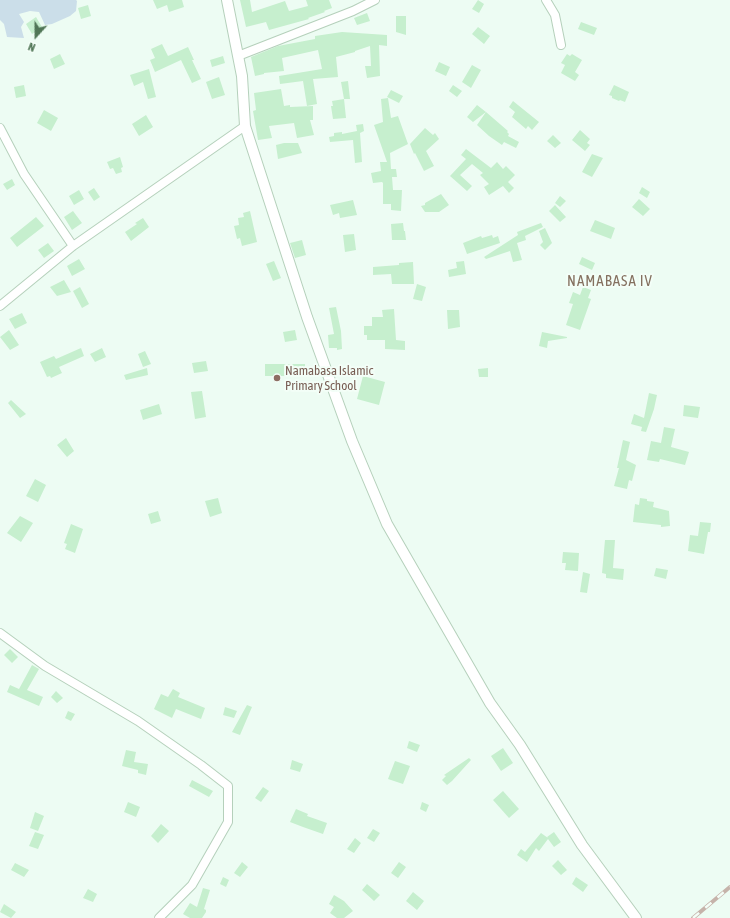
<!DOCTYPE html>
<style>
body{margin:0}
#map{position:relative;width:730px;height:918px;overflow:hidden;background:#edfcf3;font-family:"Asap Condensed",sans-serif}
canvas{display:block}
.north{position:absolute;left:16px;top:16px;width:40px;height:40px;-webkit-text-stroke:3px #f3fef7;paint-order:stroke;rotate:201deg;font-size:11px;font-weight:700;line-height:16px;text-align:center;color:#507656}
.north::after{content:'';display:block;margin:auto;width:14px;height:18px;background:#507656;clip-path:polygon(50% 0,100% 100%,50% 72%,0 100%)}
</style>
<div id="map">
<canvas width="730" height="918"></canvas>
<div class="north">N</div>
</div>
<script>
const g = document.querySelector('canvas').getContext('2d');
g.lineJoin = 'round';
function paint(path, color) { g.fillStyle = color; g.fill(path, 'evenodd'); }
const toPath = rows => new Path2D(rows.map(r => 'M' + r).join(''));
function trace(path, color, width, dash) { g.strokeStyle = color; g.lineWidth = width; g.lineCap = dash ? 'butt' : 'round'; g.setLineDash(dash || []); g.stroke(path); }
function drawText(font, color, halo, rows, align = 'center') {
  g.font = font + ' "Asap Condensed",sans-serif'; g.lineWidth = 4; g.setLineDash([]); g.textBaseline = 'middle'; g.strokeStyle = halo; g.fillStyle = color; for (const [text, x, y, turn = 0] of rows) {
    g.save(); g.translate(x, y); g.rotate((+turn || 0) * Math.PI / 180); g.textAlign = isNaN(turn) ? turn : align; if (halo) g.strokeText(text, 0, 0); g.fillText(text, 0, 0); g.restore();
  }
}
paint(toPath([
 [0,0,76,0,77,1,76,11,70,16,52,24,45,25,39,12,30,11,19,14,24,22,21,27,24,38,7,37,4,24,0,20]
]), '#cbdee9');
paint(toPath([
 [153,0,182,0,184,7,169,12,167,5,157,9],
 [240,0,250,0,252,12,285,1,289,11,308,6,306,0,329,0,332,8,324,11,325,12,308,18,309,19,269,30,266,22,246,27],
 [478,0,484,4,479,13,472,9],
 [88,5,91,16,81,19,78,8],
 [367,13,370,21,357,25,354,18],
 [396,16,406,16,406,35,396,32],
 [36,17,42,27,32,34,26,24],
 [581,22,597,28,594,35,578,29],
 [478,27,490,36,484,44,472,34],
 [342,32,387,35,387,46,379,45,380,76,367,78,365,66,371,66,370,46,355,51,355,52,336,57,338,77,313,79,317,104,307,106,303,81,280,84,279,76,322,69,318,50,282,58,284,71,264,73,264,74,255,76,251,57,278,46,315,39,315,36],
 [162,44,168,56,188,47,194,60,192,60,201,79,192,83,181,60,155,72,150,60,155,58,151,49],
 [60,54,65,64,54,69,50,59],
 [567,54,570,56,572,54,582,60,575,72,579,75,575,81,561,73,565,65,561,63],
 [223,56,225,63,212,67,210,60],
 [439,62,450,67,446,76,435,71],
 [472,65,481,70,471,88,462,82],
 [149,69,156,97,148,99,143,82,134,86,130,75],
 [219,77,225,95,212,99,206,82],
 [348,81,350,99,344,99,346,118,333,119,331,106,333,106,332,101,344,99,341,82],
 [24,85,26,96,16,98,14,87],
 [453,85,462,91,457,97,449,91],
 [614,85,629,92,625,102,620,100,619,101,612,98,612,96,609,95],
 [281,89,284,106,290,105,290,107,313,106,313,120,310,120,314,135,297,138,294,123,269,126,272,138,258,140,253,111,256,110,254,93],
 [391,90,403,96,399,103,387,97],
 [388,98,391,118,398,116,408,144,390,153,391,169,396,169,397,177,392,177,393,190,402,190,401,211,391,210,391,204,383,204,383,183,382,182,373,183,371,173,381,171,380,162,387,162,374,125,383,122,381,99],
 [513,101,539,122,532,130,528,126,526,129,512,117,515,112,509,107],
 [477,105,486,112,473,122,467,117],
 [44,110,58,118,51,131,37,123],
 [486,112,508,131,507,132,509,134,508,136,519,142,516,148,504,142,502,145,489,136,477,125],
 [146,115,153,127,139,136,132,124],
 [363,124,364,131,360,133,362,162,355,163,353,140,330,142,329,137,334,136,334,133,342,132,342,134,357,131,356,125],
 [425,128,433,135,435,133,439,139,426,151,434,166,424,171,415,153,414,154,410,144],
 [580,130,590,139,587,143,590,145,585,151,572,140],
 [553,135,561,143,555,148,547,141],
 [284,143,298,143,302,153,278,159,276,145],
 [466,149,491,168,497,162,503,169,506,166,515,175,508,182,514,188,509,193,503,186,489,195,484,187,489,184,480,175,483,173,472,164,460,175,472,186,467,191,450,176,466,159,461,155],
 [592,154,603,158,592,177,582,172],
 [120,157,123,167,121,168,122,172,116,174,113,168,110,169,107,162],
 [12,179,15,185,7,190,3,184],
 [642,187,650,192,647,198,639,193],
 [94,188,100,197,94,201,88,192],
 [79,190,84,199,74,205,69,196],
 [441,194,449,205,439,212,425,212,421,206,425,205,425,203],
 [560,196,566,201,560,207,555,203],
 [639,199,650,209,643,216,632,207],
 [353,200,357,215,340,218,339,213,333,215,330,205],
 [555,205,566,217,560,222,549,211],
 [73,211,82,223,72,230,64,217],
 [250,211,257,242,242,246,240,238,237,239,234,226,239,225,238,218,244,217,243,213],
 [36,217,44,226,17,247,10,238],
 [143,218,149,227,131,241,125,232,137,224,135,223],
 [595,220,615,228,611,239,590,231],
 [403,223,404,231,405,231,406,240,392,240,391,224],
 [541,223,543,227,525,236,526,240,517,243,522,260,513,262,510,251,486,259,484,257,518,235,517,232],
 [545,228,552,243,545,250,540,245,543,242,539,231],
 [354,234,356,250,345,252,343,235],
 [492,235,493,238,498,236,500,243,467,254,463,243,481,236,482,238],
 [302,240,306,255,295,258,290,243],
 [48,243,54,251,44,258,38,250],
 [582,257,595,263,592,270,579,264],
 [79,259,85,269,72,276,67,266],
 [274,261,281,278,273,281,266,264],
 [464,261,466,274,449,277,448,270,457,268,456,262],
 [413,262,414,284,392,284,391,274,373,275,373,267,399,265,399,263],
 [64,280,71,292,57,296,50,287],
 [417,284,426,287,422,301,413,299],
 [80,287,89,304,82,308,73,291],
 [583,287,591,290,588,298,591,299,580,330,566,325,573,304,569,303,573,292,580,295],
 [336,307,341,331,342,349,337,350,337,348,329,348,328,335,334,334,329,308],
 [394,309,396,340,405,341,405,350,385,349,385,340,367,340,367,335,364,335,364,326,372,326,372,317,383,317,382,310],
 [447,310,459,310,460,327,448,329],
 [22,313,27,323,15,329,9,319],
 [9,330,19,345,10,350,0,337],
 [295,330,297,340,285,342,283,332],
 [542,332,567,337,567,338,548,341,547,348,539,346],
 [81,348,84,356,59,367,62,373,51,378,50,376,47,377,40,362,54,356,56,359],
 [102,348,106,357,95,362,90,354],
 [145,351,151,364,143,367,138,354],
 [206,361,208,371,194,373,192,363],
 [265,364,305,364,305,376,265,376],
 [147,368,148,375,126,380,124,375],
 [488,368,488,377,479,377,478,369],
 [363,376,385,382,379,405,357,399],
 [202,391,206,417,195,419,191,392],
 [649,393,657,395,654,409,646,432,641,431,642,427,631,424,634,414,644,418],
 [11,400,26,414,20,418,8,403],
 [159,404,162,414,143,420,140,410],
 [684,405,700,407,698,418,683,416],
 [664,427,675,429,671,447,689,452,685,465,660,459,659,462,647,460,651,441,661,443],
 [66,438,74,451,67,457,57,445],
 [623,440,630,442,626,460,636,465,632,481,629,480,627,489,614,486,619,468,617,468],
 [35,479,46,485,38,502,26,496],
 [218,498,222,513,210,517,205,501],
 [640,498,647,499,647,501,654,502,653,507,669,511,670,526,661,527,661,525,633,522,635,504,639,505],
 [158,511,161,521,151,524,148,514],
 [20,516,33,523,21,542,7,533],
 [700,522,711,523,710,532,708,532,704,554,688,551,690,535,698,536],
 [71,524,83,529,75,553,65,549,67,544,64,543],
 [605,540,615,540,613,568,624,569,623,580,606,578,606,574,602,573],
 [563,552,579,553,578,571,565,570,566,563,562,563],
 [656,568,668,570,666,579,654,576],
 [583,572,590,574,587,593,580,592],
 [10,649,18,657,12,663,4,655],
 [32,665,39,669,27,690,43,697,39,706,7,692,10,685,19,689],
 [173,689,180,693,178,697,205,708,201,719,176,709,172,718,154,709,161,694,168,697],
 [56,691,63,698,57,703,51,697],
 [247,705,252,707,240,735,232,732],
 [225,707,237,711,234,718,223,715],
 [68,711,75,714,71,721,65,718],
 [409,741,420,745,417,752,407,748],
 [503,748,513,763,501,771,491,756],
 [126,750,136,752,134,762,148,764,146,775,138,773,138,770,122,766],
 [469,758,471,760,452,781,447,785,442,780,446,776,444,775],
 [292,760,303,764,300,772,290,769],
 [395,761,410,766,403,784,388,779],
 [192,780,213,791,209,797,189,786],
 [263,787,269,791,261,802,255,798],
 [503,791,519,809,509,818,493,800],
 [128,802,140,807,136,817,124,812],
 [422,802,429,805,426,812,420,809],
 [296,809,308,814,307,816,327,823,323,834,303,827,290,822],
 [35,812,44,816,38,831,30,828],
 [161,824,169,831,158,843,151,836],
 [373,829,380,833,374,842,367,838],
 [35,832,44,835,38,849,29,846],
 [554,832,561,842,554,847,548,839,539,851,536,848,527,862,517,855,521,849,525,852,541,833,548,838,547,837],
 [355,838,361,843,354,853,347,849],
 [558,860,567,870,561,875,552,866],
 [242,862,248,867,240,877,234,873],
 [399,862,406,867,398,878,391,873],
 [15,863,29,870,24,877,11,870],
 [223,877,229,880,226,887,220,884],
 [576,877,588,885,583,892,572,884],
 [367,884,380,895,374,901,362,890],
 [203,888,210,890,204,909,206,910,206,912,202,918,190,918,183,914,190,903,197,907],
 [88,889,97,894,93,902,83,898],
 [413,892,424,901,417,910,406,901],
 [334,895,344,901,353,911,344,918,337,918,330,913,334,907,329,904],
 [4,904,16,912,11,918,0,912]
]), '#c6efce');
const minor = toPath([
 [546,0,555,15,561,45],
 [238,56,353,11,375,0],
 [0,128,24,174,73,246],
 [0,306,73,246,245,126],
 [0,633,45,666,138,721,201,765,228,786,228,822,192,885,159,918]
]);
const tertiary = toPath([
 [227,0,242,76,245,126,307,317,352,441,387,524,490,703,520,745,582,845,636,918]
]);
trace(minor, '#b5d0bb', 10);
trace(tertiary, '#b5d0bb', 12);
trace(minor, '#fff', 8);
trace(tertiary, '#fff', 10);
const rail = toPath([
 [693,918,730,887]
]);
trace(rail, '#c6b3aa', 4);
trace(rail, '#f3fef7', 2.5, [8]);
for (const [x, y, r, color] of [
 [277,378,4,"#8d6e63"]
]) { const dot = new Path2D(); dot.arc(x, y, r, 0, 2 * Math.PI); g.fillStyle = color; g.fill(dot); trace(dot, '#f3fef7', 1.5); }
drawText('13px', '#785e54', '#f3fef7', [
 ["Namabasa Islamic",285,371],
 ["Primary School",285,386]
], 'left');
g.letterSpacing = '1px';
drawText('15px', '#84705f', '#f3fef7', [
 ["NAMABASA IV",610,281]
]);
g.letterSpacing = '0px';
</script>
